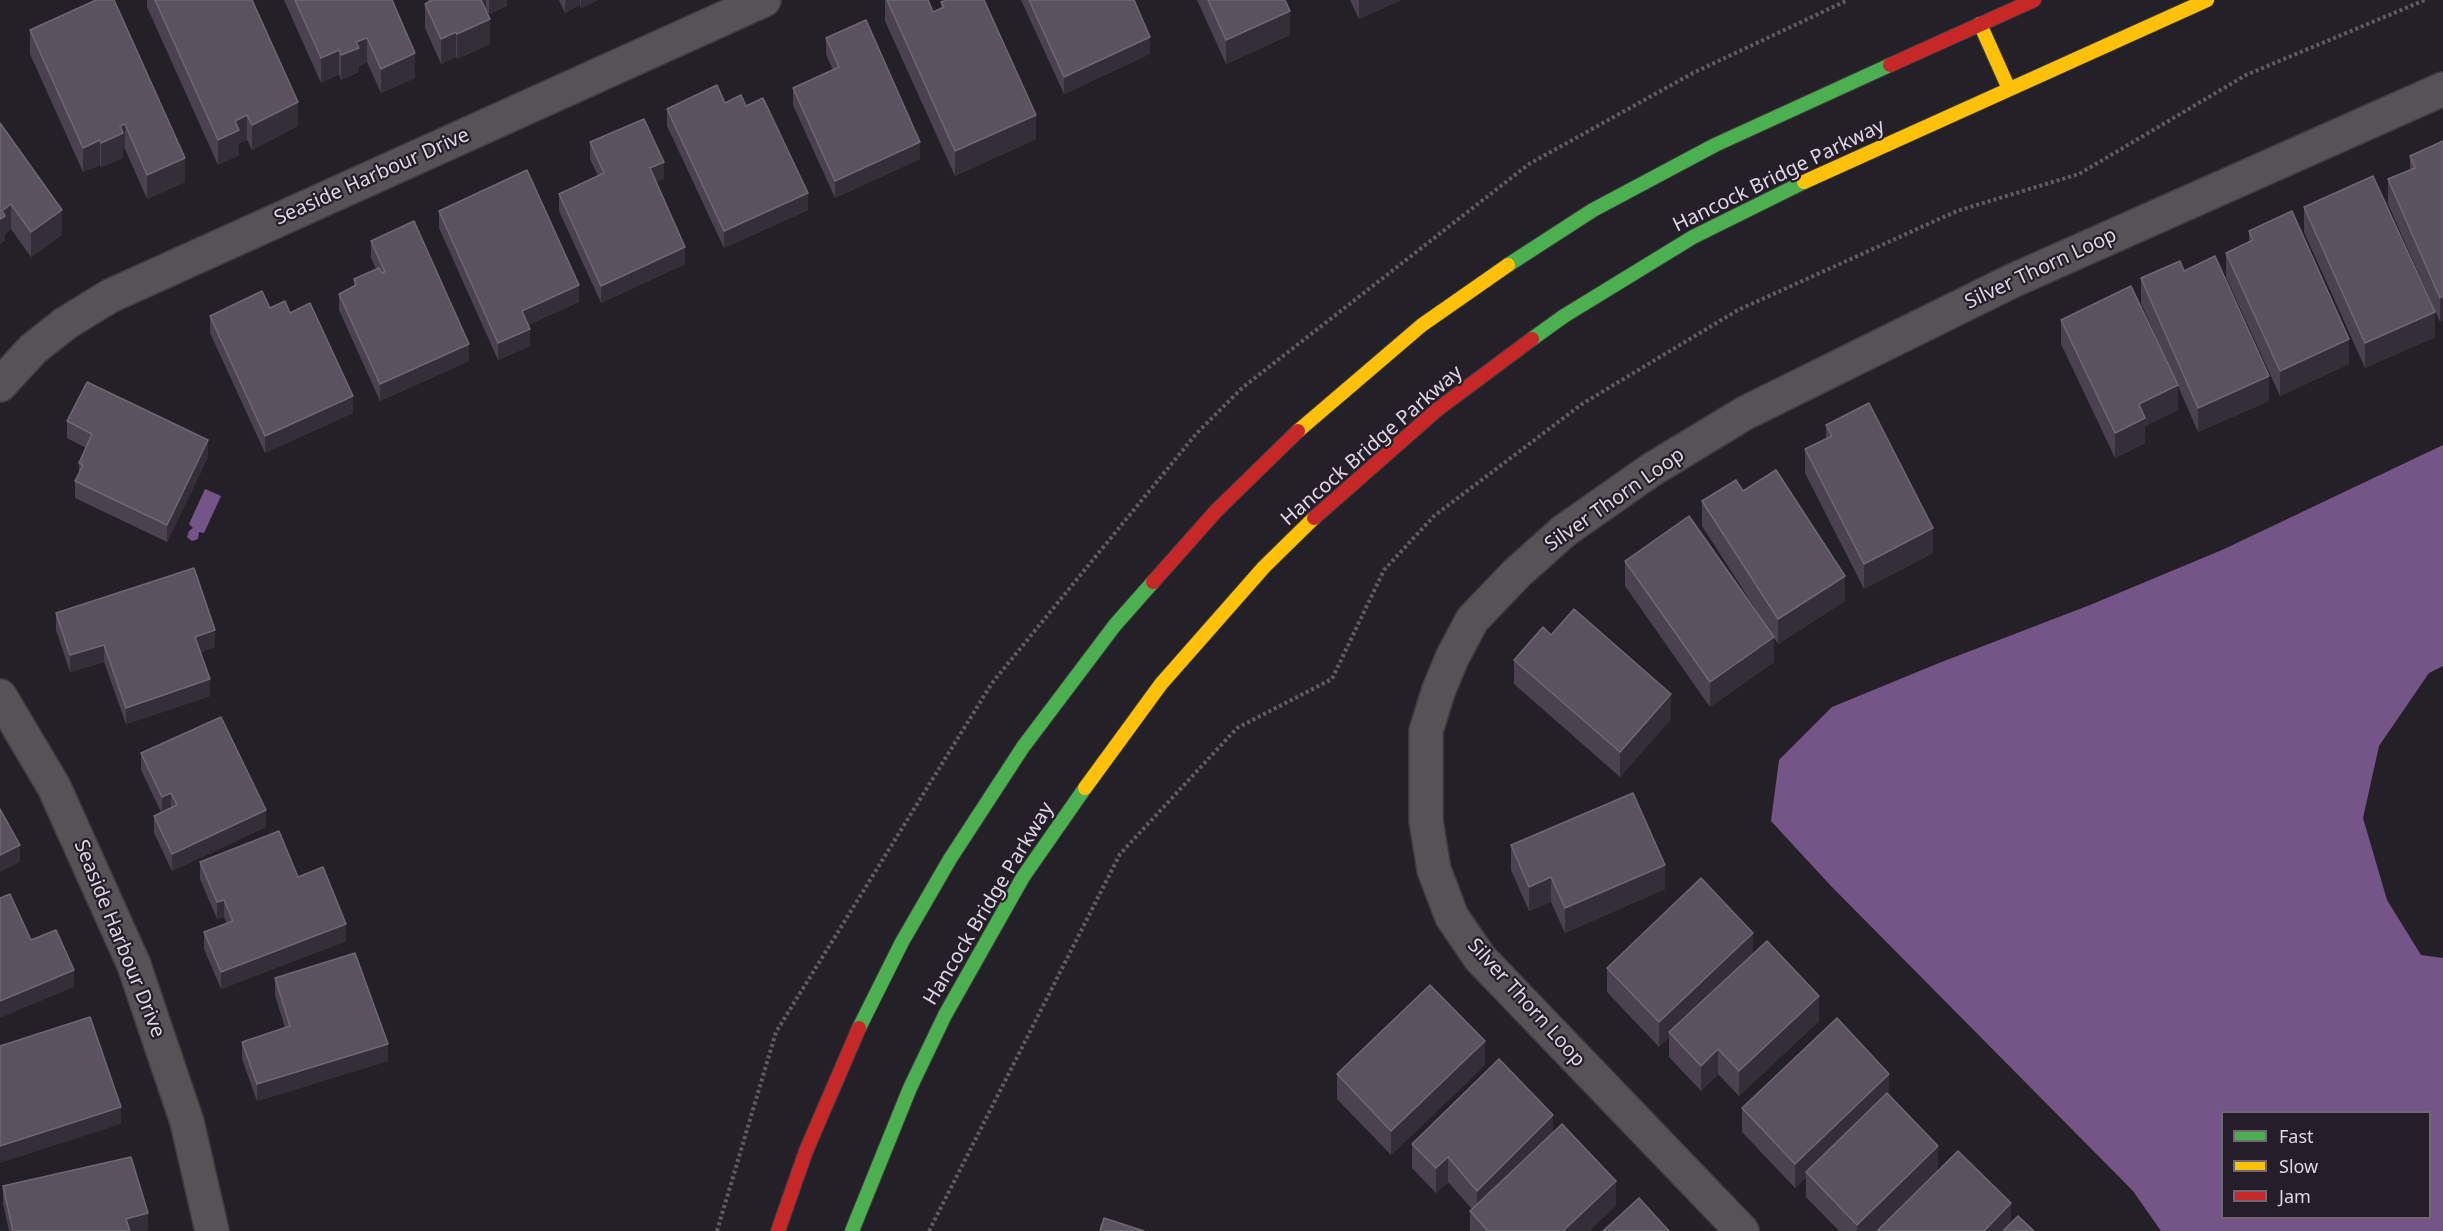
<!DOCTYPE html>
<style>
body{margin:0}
#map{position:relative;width:2443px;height:1231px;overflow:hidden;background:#242027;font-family:"Noto Sans",sans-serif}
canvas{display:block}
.legend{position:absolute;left:2221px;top:1111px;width:210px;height:108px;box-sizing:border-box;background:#251d2a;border:2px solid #6f6873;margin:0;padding:8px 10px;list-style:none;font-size:18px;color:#ded9e1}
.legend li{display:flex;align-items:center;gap:12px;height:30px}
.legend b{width:30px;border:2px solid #6f6873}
</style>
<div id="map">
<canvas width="2443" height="1231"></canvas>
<ul class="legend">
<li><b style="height:8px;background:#4caf50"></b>Fast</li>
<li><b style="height:8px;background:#ffc107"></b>Slow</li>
<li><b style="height:8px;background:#c62828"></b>Jam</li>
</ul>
</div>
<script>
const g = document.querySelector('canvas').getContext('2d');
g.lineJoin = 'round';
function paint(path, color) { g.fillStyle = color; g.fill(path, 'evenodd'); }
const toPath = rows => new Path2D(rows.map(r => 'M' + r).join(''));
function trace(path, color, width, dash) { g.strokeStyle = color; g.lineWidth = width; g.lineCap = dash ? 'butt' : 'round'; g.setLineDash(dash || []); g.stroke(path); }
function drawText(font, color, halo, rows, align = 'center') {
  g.font = font + ' "Noto Sans",sans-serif'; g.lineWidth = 4.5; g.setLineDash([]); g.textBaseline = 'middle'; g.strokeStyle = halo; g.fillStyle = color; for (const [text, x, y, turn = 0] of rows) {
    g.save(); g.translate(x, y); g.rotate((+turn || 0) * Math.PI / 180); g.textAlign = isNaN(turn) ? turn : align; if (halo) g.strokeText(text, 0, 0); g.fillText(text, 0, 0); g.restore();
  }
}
paint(toPath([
 [2443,445,2443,666,2429,673,2379,746,2363,818,2387,900,2421,955,2443,958,2443,1231,2161,1231,2133,1191,1831,886,1771,821,1779,760,1832,707,1939,663,2090,605,2222,550],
 [2222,1112,2430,1112,2430,1218,2222,1218],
 [205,489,221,496,204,533,199,532,198,539,192,541,187,537,189,531,193,528,189,524]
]), '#755587');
const street = toPath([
 [0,385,33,349,66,323,110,296,764,0],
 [0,696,54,787,134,965,187,1122,212,1231],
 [1742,1231,1480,958,1452,917,1434,870,1426,821,1426,731,1438,692,1452,658,1472,620,1517,573,1564,531,1651,470,1745,413,2012,281,2443,89]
]);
const fast = toPath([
 [1508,265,1593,210,1715,145,1890,65],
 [1532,339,1564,316,1693,237,1804,182],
 [859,1028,902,942,950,859,1023,747,1115,625,1153,582],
 [852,1231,910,1088,945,1015,1023,877,1085,788]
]);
const slow = toPath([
 [1980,24,2009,89],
 [1804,182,2207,0],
 [1298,431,1422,325,1508,265],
 [1085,788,1161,684,1264,567,1314,518]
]);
const jam = toPath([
 [1890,65,2034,0],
 [1314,518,1438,409,1532,339],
 [1153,582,1217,510,1298,431],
 [778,1231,806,1151,859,1028]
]);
trace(street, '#3f3b41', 36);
trace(fast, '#3f3b41', 16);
trace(slow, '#3f3b41', 16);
trace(jam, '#3f3b41', 16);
trace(toPath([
 [717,1231,776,1032,992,683,1196,434,1242,388,1529,164,1693,73,1848,0],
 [929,1231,1120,854,1237,728,1332,679,1384,570,1434,516,1582,404,1738,310,1957,211,2079,174,2246,75,2425,0]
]), '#605d62', 4, [3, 3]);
trace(street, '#565357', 33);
trace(fast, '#4caf50', 14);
trace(slow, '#ffc107', 14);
trace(jam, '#c62828', 14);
paint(toPath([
 [147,0,252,0,298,126,252,150,247,140,239,143,239,155,218,165,147,7],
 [284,0,392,0,415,78,381,93,367,62,359,66,359,72,341,80,339,74,321,83],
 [428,0,507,0,507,6,489,14,486,9,485,9,490,44,457,59,456,57,441,64,425,28,425,4,429,2],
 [559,0,598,0,581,8,580,5,565,13],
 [885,0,928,0,933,12,941,8,941,2,1036,139,955,176,885,21],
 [1021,0,1134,0,1150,54,1064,94],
 [1197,0,1285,0,1290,35,1226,64],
 [1350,0,1401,0,1359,19],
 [30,30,185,182,147,199,125,149,123,149,123,158,101,167,100,165,83,172,30,54],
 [826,38,920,159,835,198,793,105,793,88,833,70,826,55],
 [725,103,746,106,808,210,724,248,667,126,667,109],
 [0,123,62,235,31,257,11,229,5,234,5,240,0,244],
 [2443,141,2443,321,2440,322,2388,204,2388,179,2410,170,2410,156],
 [590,142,664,179,656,182,685,264,601,303,559,211,559,194,598,176,590,159],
 [2304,207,2435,337,2365,368,2304,232],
 [439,211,579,302,528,325,530,346,498,360,439,228],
 [2249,231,2349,364,2280,396,2226,277,2226,253,2249,242],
 [371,241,469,361,380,401,339,310,339,294,354,286,354,279,376,269,371,258],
 [2184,271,2269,401,2198,432,2178,386,2178,410,2145,426,2145,443,2115,458,2061,344,2061,320,2172,373,2141,303,2141,278],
 [270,308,290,313,353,413,265,453,210,333,210,316],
 [67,421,208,457,167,542,75,498,75,481,79,474,79,463,86,448,67,438],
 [1826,425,1933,553,1864,589,1805,473,1805,449,1826,439],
 [1743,491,1845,601,1778,644,1702,526,1702,501],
 [1625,561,1774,662,1710,707,1625,586],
 [56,613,215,647,201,652,210,696,126,724,104,662,70,672,56,630],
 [1551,635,1671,719,1620,777,1514,684,1514,660],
 [141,753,266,827,172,871,154,833,154,816,161,812,141,770],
 [1511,845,1665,889,1565,933,1551,902,1529,911,1511,870],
 [200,862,298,877,346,941,221,989,204,949,204,932,227,923,224,917,217,919,200,879],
 [1753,954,1819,1021,1739,1096,1718,1074,1701,1091,1669,1057,1669,1037,1659,1047,1607,992,1607,968],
 [275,978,388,1061,257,1101,242,1059,242,1042,285,1028,275,995],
 [1485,1065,1391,1155,1337,1099,1337,1074],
 [1889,1096,1938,1170,1876,1231,1839,1231,1806,1197,1806,1177,1795,1188,1742,1132,1742,1108],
 [1553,1133,1616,1205,1589,1231,1470,1231,1470,1211,1472,1209,1448,1182,1436,1193,1412,1168,1412,1144],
 [3,1186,148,1230,144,1231,9,1231,3,1203]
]), '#4a424f');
paint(toPath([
 [476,0,486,0,486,9,476,13],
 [489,0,507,0,507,6,489,14],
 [565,0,580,0,580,5,565,13],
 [581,0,598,0,581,8],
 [1359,0,1401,0,1359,19],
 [1290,11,1290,35,1226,64,1226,40],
 [490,19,490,44,457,59,457,34],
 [456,32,456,57,441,64,441,39],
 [1150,37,1150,54,1064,94,1064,77],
 [367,38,367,62,359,66,359,72,341,80,341,55,356,42],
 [339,50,339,74,321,83,321,58],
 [415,53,415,78,381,93,381,69],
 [298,102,298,126,252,150,252,125],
 [247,115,247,140,239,143,239,155,218,165,218,140,235,121],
 [1036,115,1036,139,955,176,955,151],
 [125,124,125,149,123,149,123,158,101,167,101,143,120,126],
 [100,140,100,165,83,172,83,148],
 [920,142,920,159,835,198,835,181],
 [185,158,185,182,147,199,147,175],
 [664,162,664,179,650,185,650,168],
 [808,193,808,210,724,248,724,231],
 [11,204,11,229,5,234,5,240,0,244,0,219,2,211],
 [62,210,62,235,31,257,31,232],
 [685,247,685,264,601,303,601,286],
 [579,285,579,302,522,328,522,311],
 [2443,296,2443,321,2440,322,2440,298],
 [2435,312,2435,337,2365,368,2365,343],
 [530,329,530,346,498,360,498,343],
 [2349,339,2349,364,2280,396,2280,371],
 [469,344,469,361,380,401,380,384],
 [2269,376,2269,401,2198,432,2198,408],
 [2178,385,2178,410,2145,426,2145,443,2115,458,2115,433,2139,404],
 [353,396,353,413,265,453,265,436],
 [208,440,208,457,167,542,167,525],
 [1933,528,1933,553,1864,589,1864,564],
 [1845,576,1845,601,1778,644,1778,619],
 [215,630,215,647,195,654,195,637],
 [1774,637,1774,662,1710,707,1710,682],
 [104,645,104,662,70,672,70,655],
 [210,679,210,696,126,724,126,708],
 [1671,694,1671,719,1620,777,1620,752],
 [171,793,171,810,162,814,162,797],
 [266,810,266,827,172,871,172,854],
 [20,845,20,862,0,872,0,855],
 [1665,865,1665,889,1565,933,1565,908],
 [1551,877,1551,902,1529,911,1529,887],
 [224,900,224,917,217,919,217,902],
 [346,924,346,941,221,989,221,972],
 [1753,933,1753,957,1669,1032,1669,1037,1659,1047,1659,1022],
 [74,970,74,987,0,1018,0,1001],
 [1819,996,1819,1021,1739,1096,1739,1071],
 [1485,1041,1485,1065,1391,1155,1391,1131],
 [388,1044,388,1061,257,1101,257,1084],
 [1718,1049,1718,1074,1701,1091,1701,1066],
 [1889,1074,1889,1098,1806,1172,1806,1177,1795,1188,1795,1164],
 [121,1107,121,1124,0,1163,0,1146],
 [1553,1115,1553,1139,1477,1215,1477,1191],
 [1938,1146,1938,1170,1876,1231,1857,1231,1857,1225],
 [1448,1157,1448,1182,1436,1193,1436,1168],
 [1616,1181,1616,1205,1589,1231,1563,1231],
 [2011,1203,2011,1228,2008,1231,1984,1231],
 [148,1213,148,1230,144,1231,126,1231,126,1219]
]), '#342e38');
const building = toPath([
 [96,0,114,0,185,158,147,175,125,124,120,126,123,133,101,143,100,140,83,148,30,30,96,0],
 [155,0,252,0,298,102,252,125,247,115,235,121,239,130,218,140,155,0],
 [295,0,392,0,415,53,381,69,367,38,356,42,359,48,341,55,339,50,321,58,295,0],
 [432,0,481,0,490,19,457,34,456,32,441,39,425,4,432,0],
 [887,0,928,0,933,12,944,7,941,2,946,0,984,0,1036,115,955,151,887,0],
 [1029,0,1134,0,1150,37,1064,77,1029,0],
 [1208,0,1285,0,1290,11,1226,40,1208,0],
 [866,20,920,142,835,181,793,88,839,67,826,38,866,20],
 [717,85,725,103,741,95,746,106,763,98,808,193,724,231,667,109,717,85],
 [644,119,664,162,650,168,685,247,601,286,559,194,604,173,590,142,644,119],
 [0,123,62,210,31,232,11,204,2,211,5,216,0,219,0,123],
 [2443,141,2443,296,2440,298,2388,179,2415,168,2410,156,2443,141],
 [527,170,579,285,522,311,530,329,498,343,439,211,527,170],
 [2373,176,2435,312,2365,343,2304,207,2373,176],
 [2292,211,2349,339,2280,371,2226,253,2253,240,2249,231,2292,211],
 [414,221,469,344,380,384,339,294,356,285,354,279,379,268,382,273,385,272,371,241,414,221],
 [2215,256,2269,376,2198,408,2141,278,2180,261,2184,271,2215,256],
 [2131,286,2178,385,2139,404,2145,418,2115,433,2061,320,2131,286],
 [262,291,270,308,285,301,290,313,310,303,353,396,265,436,210,316,262,291],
 [87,382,208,440,167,525,75,481,83,465,79,463,92,434,67,421,87,382],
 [1869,403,1933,528,1864,564,1805,449,1832,436,1826,425,1869,403],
 [1776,470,1845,576,1778,619,1702,501,1736,480,1743,491,1776,470],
 [1689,516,1774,637,1710,682,1625,561,1689,516],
 [194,568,215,630,195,637,210,679,126,708,104,645,70,655,56,613,194,568],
 [1574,609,1671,694,1620,752,1514,660,1543,627,1551,635,1574,609],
 [221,717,266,810,172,854,154,816,177,805,171,793,162,797,141,753,221,717],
 [1633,793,1665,865,1565,908,1551,877,1529,887,1511,845,1633,793],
 [0,809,20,845,0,855,0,809],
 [279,831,298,877,323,867,346,924,221,972,204,932,233,921,224,900,217,902,200,862,279,831],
 [1701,878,1753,933,1659,1022,1607,968,1701,878],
 [10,894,31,940,56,930,74,970,0,1001,0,898,10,894],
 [1767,941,1819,996,1739,1071,1718,1049,1701,1066,1669,1032,1767,941],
 [355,953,388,1044,257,1084,242,1042,290,1026,275,978,355,953],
 [1430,985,1485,1041,1391,1131,1337,1074,1430,985],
 [90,1017,121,1107,0,1146,0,1046,90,1017],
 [1837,1018,1889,1074,1795,1164,1742,1108,1837,1018],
 [1499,1059,1553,1115,1477,1191,1448,1157,1436,1168,1412,1144,1499,1059],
 [1887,1093,1938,1146,1857,1225,1806,1172,1887,1093],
 [1562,1124,1616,1181,1563,1231,1488,1231,1470,1211,1562,1124],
 [1958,1151,2011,1203,1984,1231,1877,1231,1958,1151],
 [131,1157,148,1213,126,1219,130,1231,13,1231,3,1186,131,1157],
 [1639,1198,1669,1231,1603,1231,1639,1198],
 [2018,1216,2034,1231,2003,1231,2018,1216],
 [1104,1218,1144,1231,1100,1231,1104,1218]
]);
paint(building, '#5a535f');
trace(building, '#6f6873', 1.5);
drawText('20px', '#ded9e1', '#251d2a', [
 ["Hancock Bridge Parkway",1779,176,-26],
 ["Seaside Harbour Drive",372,177,-24],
 ["Silver Thorn Loop",2041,269,-25],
 ["Hancock Bridge Parkway",1372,446,-41],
 ["Silver Thorn Loop",1615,500,-35],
 ["Hancock Bridge Parkway",989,904,-59],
 ["Seaside Harbour Drive",119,939,68],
 ["Silver Thorn Loop",1526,1003,48]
]);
</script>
